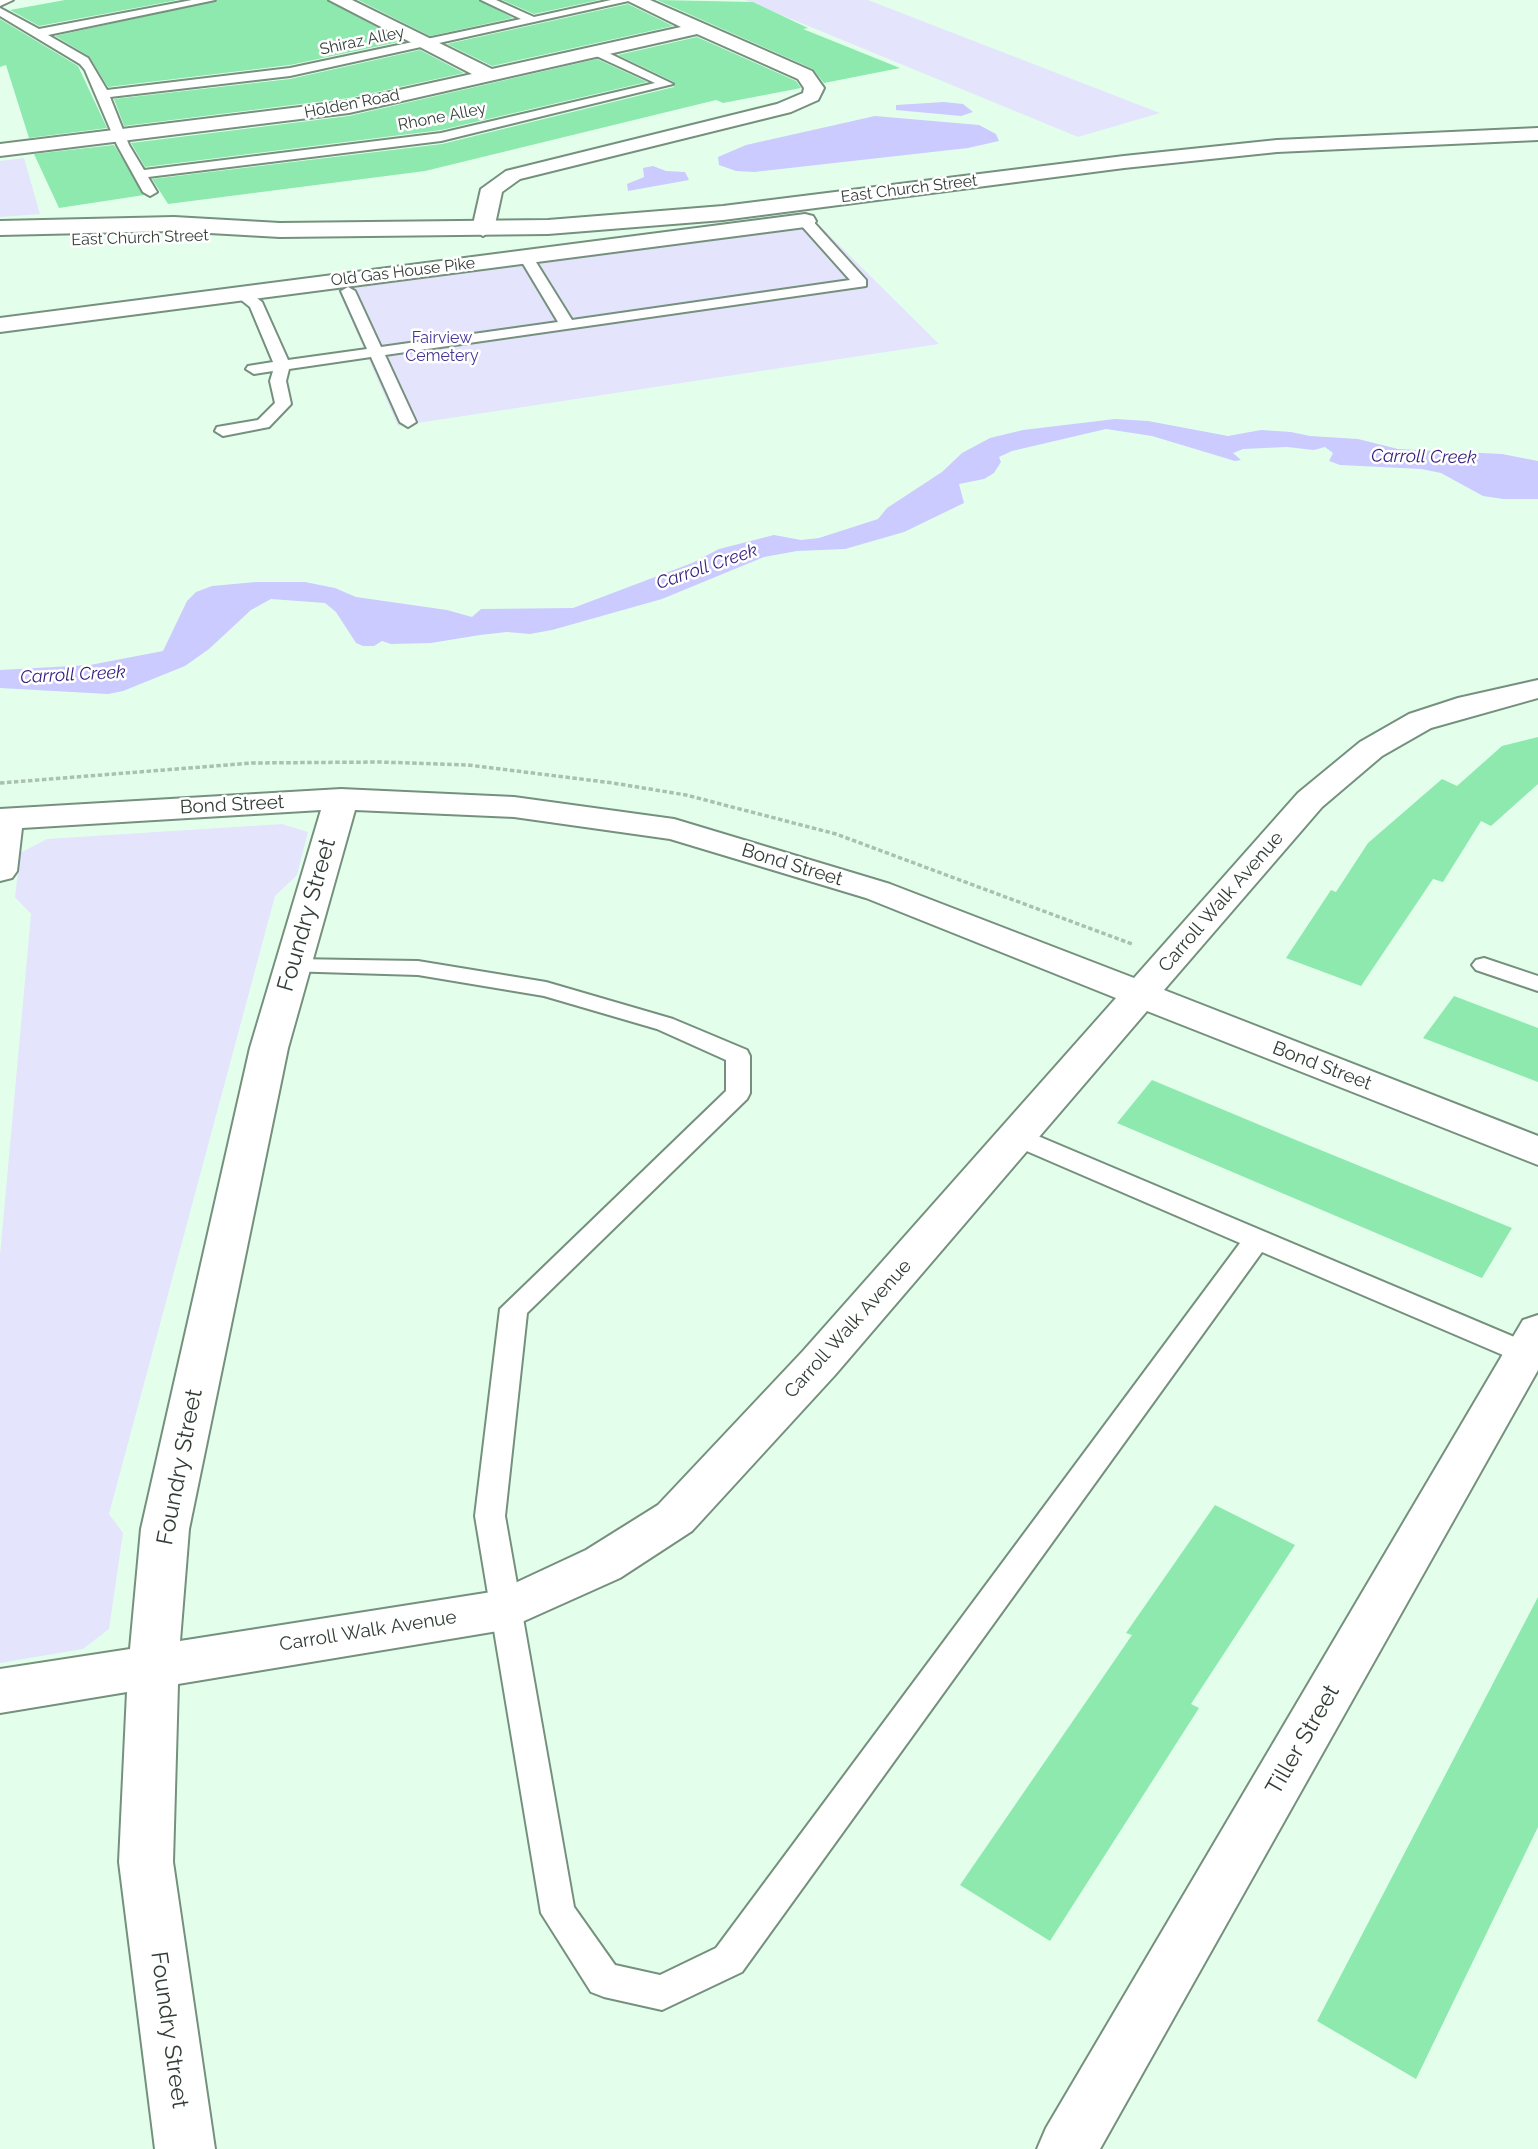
<!DOCTYPE html>
<style>
body{margin:0}
canvas{display:block;background:#e3ffeb}
</style>
<canvas width="1538" height="2149"></canvas>
<script>
const g = document.querySelector('canvas').getContext('2d');
g.lineJoin = 'round';
function paint(path, color) { g.fillStyle = color; g.fill(path, 'evenodd'); }
const toPath = rows => new Path2D(rows.map(r => 'M' + r).join(''));
function trace(path, color, width, dash) { g.strokeStyle = color; g.lineWidth = width; g.lineCap = dash ? 'butt' : 'round'; g.setLineDash(dash || []); g.stroke(path); }
function drawText(font, color, halo, rows, align = 'center') {
  g.font = font + ' Raleway,sans-serif'; g.lineWidth = 5; g.setLineDash([]); g.textBaseline = 'middle'; g.strokeStyle = halo; g.fillStyle = color; for (const [text, x, y, turn = 0] of rows) {
    g.save(); g.translate(x, y); g.rotate((+turn || 0) * Math.PI / 180); g.textAlign = isNaN(turn) ? turn : align; if (halo) g.strokeText(text, 0, 0); g.fillText(text, 0, 0); g.restore();
  }
}
paint(toPath([
 [745,0,868,0,1160,113,1078,137],
 [24,158,40,214,0,217,0,161],
 [818,224,939,344,398,426,338,290],
 [282,824,308,832,297,875,275,896,109,1514,123,1533,109,1629,83,1649,0,1663,0,1255,31,914,15,897,20,853,47,839]
]), '#e4e5fd');
paint(toPath([
 [944,102,963,104,973,112,961,116,896,110,896,105],
 [875,116,979,125,996,134,999,141,968,148,754,172,736,171,719,165,718,157,746,145],
 [653,166,666,171,685,172,689,180,628,191,627,184,644,177,643,168],
 [1115,419,1148,421,1228,436,1261,430,1291,432,1310,436,1358,439,1398,449,1502,454,1538,461,1538,499,1503,499,1483,496,1441,473,1421,469,1340,465,1329,461,1333,453,1325,447,1314,450,1287,447,1243,449,1233,453,1241,460,1235,461,1152,436,1106,429,1012,451,999,457,1001,462,994,473,984,479,959,484,964,503,904,532,845,549,797,551,764,557,662,599,552,630,530,634,507,632,480,635,431,643,391,644,382,641,374,646,363,646,356,643,336,612,325,603,271,599,251,610,209,649,185,666,123,691,108,694,0,688,0,670,90,665,163,651,187,601,196,592,212,586,256,582,305,582,335,588,356,597,447,610,472,617,481,609,573,608,692,563,719,549,774,535,801,540,819,538,878,519,887,508,942,472,962,453,990,438,1023,430]
]), '#cbcbff');
paint(toPath([
 [65,0,178,0,39,26,10,10],
 [218,0,327,0,403,41,290,65,108,87,89,56,55,36],
 [358,0,479,0,513,18,430,36],
 [502,0,599,0,534,14],
 [657,0,753,2,808,28,803,29,900,68,824,83,813,69],
 [628,4,673,26,492,66,447,44],
 [0,19,78,66,107,128,29,138,6,65,0,67],
 [697,37,796,81,801,88,723,103,716,100,425,171,168,204,152,179,442,144,674,87,674,82,618,55],
 [420,50,464,73,349,98,124,126,114,99,290,79],
 [597,59,647,82,441,130,145,167,131,143,349,116],
 [114,145,144,195,59,208,34,154],
 [1538,737,1538,784,1491,826,1481,821,1443,882,1433,879,1361,986,1286,958,1331,890,1336,892,1368,843,1442,779,1457,786,1502,746],
 [1454,996,1538,1028,1538,1082,1423,1038],
 [1152,1080,1291,1138,1512,1228,1482,1278,1117,1123],
 [1215,1505,1295,1545,1191,1704,1199,1708,1050,1941,960,1885,1132,1635,1126,1633],
 [1538,1597,1538,1827,1416,2079,1317,2021]
]), '#8de9ae');
const lane = toPath([
 [192,0,215,0,48,35,88,58,107,90,290,68,521,19,481,0,496,0,534,17,611,0,633,0,290,76,110,97,129,145,144,170,441,133,655,83,592,54,592,48,596,47,673,84,441,141,148,177,157,192,150,196,143,192,117,145,85,70,80,64,0,16,0,8,39,29,192,0],
 [805,217,810,218,866,280,866,286,385,355,416,422,408,427,400,422,371,357,289,369,286,381,291,404,269,427,223,436,215,431,217,427,258,420,275,403,270,381,273,371,254,374,246,369,248,366,273,362,250,307,235,295,235,289,245,289,262,302,288,360,367,349,341,291,348,287,355,291,381,347,558,322,519,257,526,253,531,254,572,320,850,280,800,224,800,218,805,217],
 [1484,958,1538,976,1538,991,1476,970,1472,965,1476,960,1484,958],
 [293,959,418,961,546,982,673,1019,747,1050,750,1056,750,1093,747,1099,527,1313,505,1516,574,1907,615,1965,660,1975,716,1948,1240,1243,1008,1143,1004,1137,1008,1131,1017,1128,1026,1131,1538,1347,1538,1370,1262,1252,742,1972,662,2010,604,1997,591,1992,541,1913,475,1516,500,1309,726,1091,726,1060,657,1029,544,996,418,975,285,971,281,966,285,961,293,959]
]);
const street = toPath([
 [0,0,13,0,0,6,0,0],
 [329,0,352,0,492,69,681,27,626,0,650,0,812,71,824,88,818,100,791,112,520,179,502,192,494,229,483,236,472,229,481,189,506,171,777,104,803,93,804,88,798,79,697,34,349,113,0,156,0,144,349,101,472,74,329,0],
 [805,214,813,216,816,221,813,226,0,332,0,318,805,214],
 [1538,680,1538,698,1431,728,1382,756,1322,807,1164,990,1538,1136,1538,1165,1147,1011,835,1375,692,1531,620,1578,504,1630,178,1684,173,1862,215,2149,155,2149,119,1862,127,1692,0,1713,0,1669,130,1649,141,1529,250,1048,321,810,22,828,17,871,12,878,0,881,0,809,341,789,514,797,674,819,890,884,1134,978,1298,793,1360,742,1409,714,1458,698,1538,680],
 [355,810,514,817,670,839,866,898,1116,998,803,1351,658,1505,586,1550,498,1591,180,1641,189,1529,288,1048,355,810],
 [1538,1315,1538,1370,1100,2149,1037,2149,1046,2128,1523,1320,1538,1315]
]);
const secondary = toPath([
 [1538,128,1538,140,1277,152,1124,168,723,220,548,234,280,237,174,231,0,235,0,221,174,217,280,223,548,220,723,206,1124,156,1277,140,1538,128]
]);
trace(lane, '#76907e', 4);
trace(street, '#76907e', 4);
trace(secondary, '#76907e', 4);
trace(toPath([
 [0,783,252,763,380,762,468,765,613,783,686,795,836,834,1132,944]
]), '#aac0b1', 3.5, [4.5, 2.5]);
paint(lane, '#fff');
paint(street, '#fff');
paint(secondary, '#fff');
drawText('16px', '#323d36', '#fff', [
 ["Shiraz Alley",362,41,-12],
 ["Holden Road",352,104,-11],
 ["Rhone Alley",442,117,-11],
 ["East Church Street",909,189,-7],
 ["East Church Street",140,238,-2],
 ["Old Gas House Pike",403,272,-7]
]);
drawText('16px', '#463696', '#fff', [
 ["Fairview",442,338],
 ["Cemetery",442,356]
]);
drawText('italic 18px', '#341e7e', '#fff', [
 ["Carroll Creek",1424,457,1],
 ["Carroll Creek",707,567,-19],
 ["Carroll Creek",73,675,-3]
]);
drawText('19px', '#323d36', '#fff', [
 ["Bond Street",232,805,-3],
 ["Bond Street",792,865,17],
 ["Carroll Walk Avenue",1221,902,-49],
 ["Bond Street",1322,1066,21],
 ["Carroll Walk Avenue",848,1329,-48],
 ["Carroll Walk Avenue",368,1631,-9]
]);
drawText('23px', '#323d36', '#fff', [
 ["Foundry Street",307,915,-74],
 ["Foundry Street",180,1467,-79],
 ["Tiller Street",1303,1740,-60],
 ["Foundry Street",169,2030,82]
]);
</script>
